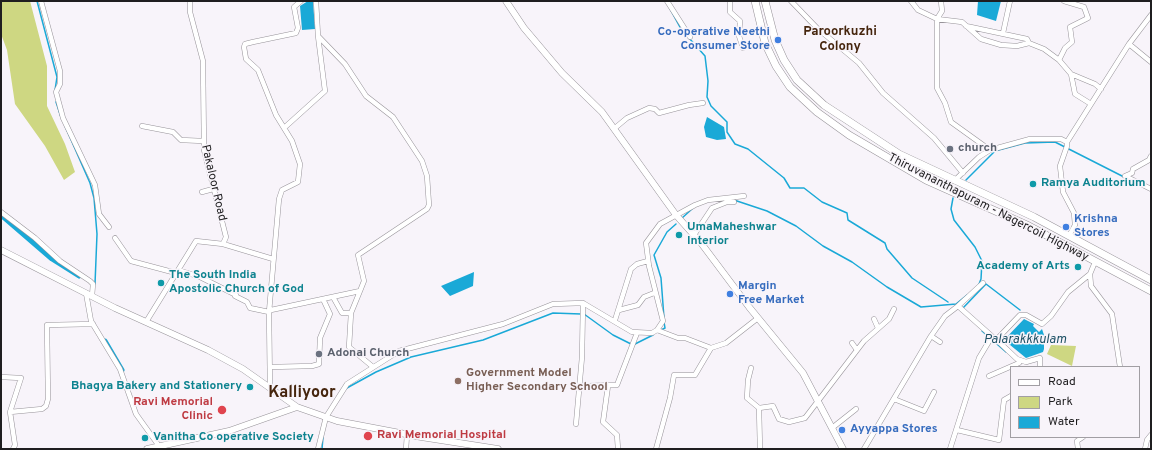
<!DOCTYPE html>
<style>
body{margin:0}
#map{position:relative;width:1152px;height:450px;overflow:hidden;background:#f8f4fa;font-family:Overpass,sans-serif}
canvas{display:block}
.frame{position:absolute;inset:0;border:2px solid #1f1e20;pointer-events:none}
.legend{position:absolute;left:1010px;top:366px;width:130px;height:72px;box-sizing:border-box;background:#f8f4fa;border:1px solid #a19ea3;margin:0;padding:5px 7px;list-style:none;font-size:12px;color:#1f1e20}
.legend li{display:flex;align-items:center;gap:8px;height:20px}
.legend b{width:20px;border:1px solid #a19ea3}
</style>
<div id="map">
<canvas width="1152" height="450"></canvas>
<div class="frame"></div>
<ul class="legend">
<li><b style="height:5px;background:#fff"></b>Road</li>
<li><b style="height:11px;background:#ced782"></b>Park</li>
<li><b style="height:11px;background:#1aa9d7"></b>Water</li>
</ul>
</div>
<script>
const g = document.querySelector('canvas').getContext('2d');
g.lineJoin = 'round';
function paint(path, color) { g.fillStyle = color; g.fill(path, 'evenodd'); }
const toPath = rows => new Path2D(rows.map(r => 'M' + r).join(''));
function trace(path, color, width, dash) { g.strokeStyle = color; g.lineWidth = width; g.lineCap = dash ? 'butt' : 'round'; g.setLineDash(dash || []); g.stroke(path); }
function drawText(font, color, halo, rows, align = 'center') {
  g.font = font + ' Overpass,sans-serif'; g.lineWidth = 3; g.setLineDash([]); g.textBaseline = 'middle'; g.strokeStyle = halo; g.fillStyle = color; for (const [text, x, y, turn = 0] of rows) {
    g.save(); g.translate(x, y); g.rotate((+turn || 0) * Math.PI / 180); g.textAlign = isNaN(turn) ? turn : align; if (halo) g.strokeText(text, 0, 0); g.fillText(text, 0, 0); g.restore();
  }
}
paint(toPath([
 [1,1,30,1,47,66,47,106,65,144,75,172,64,180,45,146,15,104,7,50,1,34],
 [1051,345,1076,346,1072,366,1047,354]
]), '#ced782');
paint(toPath([
 [308,1,313,1,315,29,302,30,300,6],
 [978,1,1001,1,996,21,977,15],
 [707,117,724,127,726,139,717,140,706,137,704,127],
 [474,272,473,286,450,296,441,286],
 [1024,319,1034,324,1033,326,1039,332,1042,329,1044,335,1044,349,1043,352,1026,358,1004,340]
]), '#1aa9d7');
trace(toPath([
 [37,1,57,77,55,90],
 [669,7,681,29,705,56,708,81,707,97,711,106,727,122,727,132,735,144,748,149,784,178,790,188,804,188,822,202,847,213,848,220,885,243,887,249,912,278,948,302],
 [56,102,61,117],
 [65,126,90,183,94,198,97,234,95,284],
 [966,180,995,151,1025,143,1055,142,1124,177],
 [953,198,951,209,954,220,975,247,982,261,981,279,979,284],
 [734,200,767,211,796,226,823,246,852,262,887,287,921,307,956,304,967,295],
 [682,218,692,209],
 [963,308,986,284,1020,310],
 [584,314,613,335,631,344],
 [664,318,661,278,654,255,667,232,676,224],
 [661,330,665,328,664,322],
 [982,331,1006,352],
 [635,344,653,335],
 [345,389,376,372,411,357,483,340,553,313,581,314],
 [322,449,323,437]
]), '#1aa9d7', 1.5);
trace(toPath([
 [1,215,52,259,79,276],
 [105,341,122,370]
]), '#1aa9d7', 5);
const street = toPath([
 [41,1,60,71,60,84,56,92,63,118,95,185,99,214,109,227],
 [667,1,690,37],
 [730,1,730,12,740,21,739,36,743,48],
 [791,1,817,28,859,63,883,93,934,138,963,173],
 [911,1,918,10,937,19,962,22,981,39,1001,45,1017,46,1029,43,1044,49,1059,60,1071,74,1075,94,1091,104],
 [941,1,942,11,937,19,937,88,945,103,951,122,990,150],
 [966,26,1027,39,1029,43],
 [1003,33,1010,1],
 [1129,44,1151,62],
 [1059,60,1065,48,1072,42,1070,27,1088,18,1084,7,1064,1],
 [1071,74,1095,84,1101,89],
 [142,126,173,132,181,140,203,141],
 [284,128,325,91,318,36],
 [615,128,627,118,649,108,655,109,659,113,689,105,703,103],
 [1125,176,1132,173,1133,169,1149,160,1151,156],
 [1125,176,1151,189],
 [954,181,979,157,990,150,1030,139,1061,139,1067,142],
 [202,192,213,189],
 [1,212,35,238,60,261,90,281,93,284,92,296],
 [694,235,712,208,727,202,734,202],
 [1069,236,1075,225,1074,213,1063,192,1060,166,1067,146,1067,142,1129,44,1151,15],
 [115,238,131,261,176,273],
 [223,244,273,259],
 [178,270,200,277,236,295,235,296,247,302,250,308,269,312,279,199,282,190,298,182,300,164,292,141,276,115,258,70,246,59,244,47,245,44,253,42,296,33,298,28,294,7,301,1],
 [1090,274,1091,286,1112,314,1120,367],
 [360,291,351,313,349,347,373,367],
 [86,293,91,321,120,369,136,414,159,446,164,449],
 [333,297,342,313,351,313],
 [958,306,983,283],
 [619,310,638,305,644,297,654,293],
 [874,319,878,328],
 [615,320,631,269,637,264,648,261],
 [146,322,196,241,223,244,226,237,204,150,203,61,190,12,190,1],
 [657,330,678,338,685,338,711,348],
 [931,336,940,342],
 [998,338,999,342,1017,359,1026,362,1040,358,1040,367],
 [852,343,857,350],
 [271,367,312,366,319,364,320,338,330,314,323,299],
 [751,368,748,380,747,398,759,408,773,406,779,419,789,422,805,418,864,341,889,319,894,309],
 [989,376,1019,363],
 [1,377,21,378,10,412,15,445,13,449],
 [580,386,617,385,637,333],
 [608,386,603,422,617,435,618,449],
 [270,388,269,312,271,310,360,291,364,281,358,255,427,209,429,205,427,176,422,161,393,117,366,96,345,64,318,36,316,1],
 [894,399,924,411,934,392],
 [759,408,760,449],
 [10,412,42,409,46,406,48,399,47,325,93,324],
 [576,424,582,357,583,303],
 [832,428,856,409],
 [957,430,999,440,1004,400,1011,396],
 [318,449,326,417,347,384,399,351,503,324,553,304,583,303,632,332,652,333,657,330,663,321,649,266,646,243,660,224,695,205,708,200,744,196],
 [406,449,407,435],
 [656,449,670,398,674,375,695,375,711,348,726,343,758,318],
 [864,449,931,336,945,316,958,306,994,338,998,338,1020,315,1026,315,1042,324,1051,316,1068,292,1090,274,1095,262],
 [950,449,979,358,991,338],
 [1078,449,1077,441,1083,437],
 [1145,449,1147,440,1151,435]
]);
const secondary = toPath([
 [506,1,524,28,562,73,602,112,676,215,701,243,749,307,803,373,843,449],
 [1,250,115,308,208,350,243,369,297,407,337,421,421,437,498,449],
 [147,449,229,431,297,407]
]);
const primary = toPath([
 [755,1,765,43,776,66,790,87,817,112,849,135,926,180,1029,226,1151,291],
 [765,1,775,40,784,60,797,80,824,105,899,154,1034,217,1151,280]
]);
trace(street, '#979399', 5.5);
trace(secondary, '#979399', 7);
trace(primary, '#979399', 8);
trace(street, '#fff', 4.5);
trace(secondary, '#fff', 6);
trace(primary, '#fff', 7);
for (const [x, y, r, color] of [
 [778,40,4,"#3f7fe0"],
 [950,149,4,"#6b7280"],
 [1033,184,4,"#0f9aa8"],
 [1066,227,4,"#3f7fe0"],
 [679,235,4,"#0f9aa8"],
 [1078,267,4,"#0f9aa8"],
 [161,283,4,"#0f9aa8"],
 [730,294,4,"#3f7fe0"],
 [319,354,4,"#6b7280"],
 [458,381,4,"#8d6e63"],
 [250,387,4,"#0f9aa8"],
 [222,410,5,"#e0444e"],
 [842,430,4,"#3f7fe0"],
 [368,436,5,"#e0444e"],
 [145,438,4,"#0f9aa8"]
]) { const dot = new Path2D(); dot.arc(x, y, r, 0, 2 * Math.PI); g.fillStyle = color; g.fill(dot); trace(dot, '#f8f4fa', 1.5); }
drawText('bold 12px', '#366cbe', '#f8f4fa', [
 ["Co-operative Neethi",770,33,"right"],
 ["Consumer Store",770,47,"right"],
 ["Krishna",1074,220],
 ["Stores",1074,234],
 ["Margin",738,287],
 ["Free Market",738,301],
 ["Ayyappa Stores",850,430]
], 'left');
drawText('bold 12px', '#5b616d', '#f8f4fa', [
 ["church",958,149],
 ["Adonai Church",327,354]
], 'left');
drawText('12px', '#1f1e20', '#f8f4fa', [
 ["Pakaloor Road",213,183,77],
 ["Thiruvananthapuram - Nagercoil Highway",988,208,27]
]);
drawText('bold 12px', '#0d838f', '#f8f4fa', [
 ["Ramya Auditorium",1041,184],
 ["UmaMaheshwar",687,228],
 ["Interior",687,242],
 ["Academy of Arts",1070,267,"right"],
 ["The South India",169,276],
 ["Apostolic Church of God",169,290],
 ["Bhagya Bakery and Stationery",242,387,"right"],
 ["Vanitha Co operative Society",153,438]
], 'left');
drawText('bold 12px', '#785e54', '#f8f4fa', [
 ["Government Model",466,374],
 ["Higher Secondary School",466,388]
], 'left');
drawText('bold 12px', '#be3a42', '#f8f4fa', [
 ["Ravi Memorial",213,403],
 ["Clinic",213,417],
 ["Ravi Memorial Hospital",377,436,"left"]
], 'right');
drawText('bold 13px', '#45250d', '#f8f4fa', [
 ["Paroorkuzhi",840,32],
 ["Colony",840,47]
]);
drawText('italic 13px', '#1f5266', '#f8f4fa', [
 ["Palarakkkulam",1025,340]
]);
drawText('bold 16px', '#45250d', '#f8f4fa', [
 ["Kalliyoor",302,394]
]);
</script>
